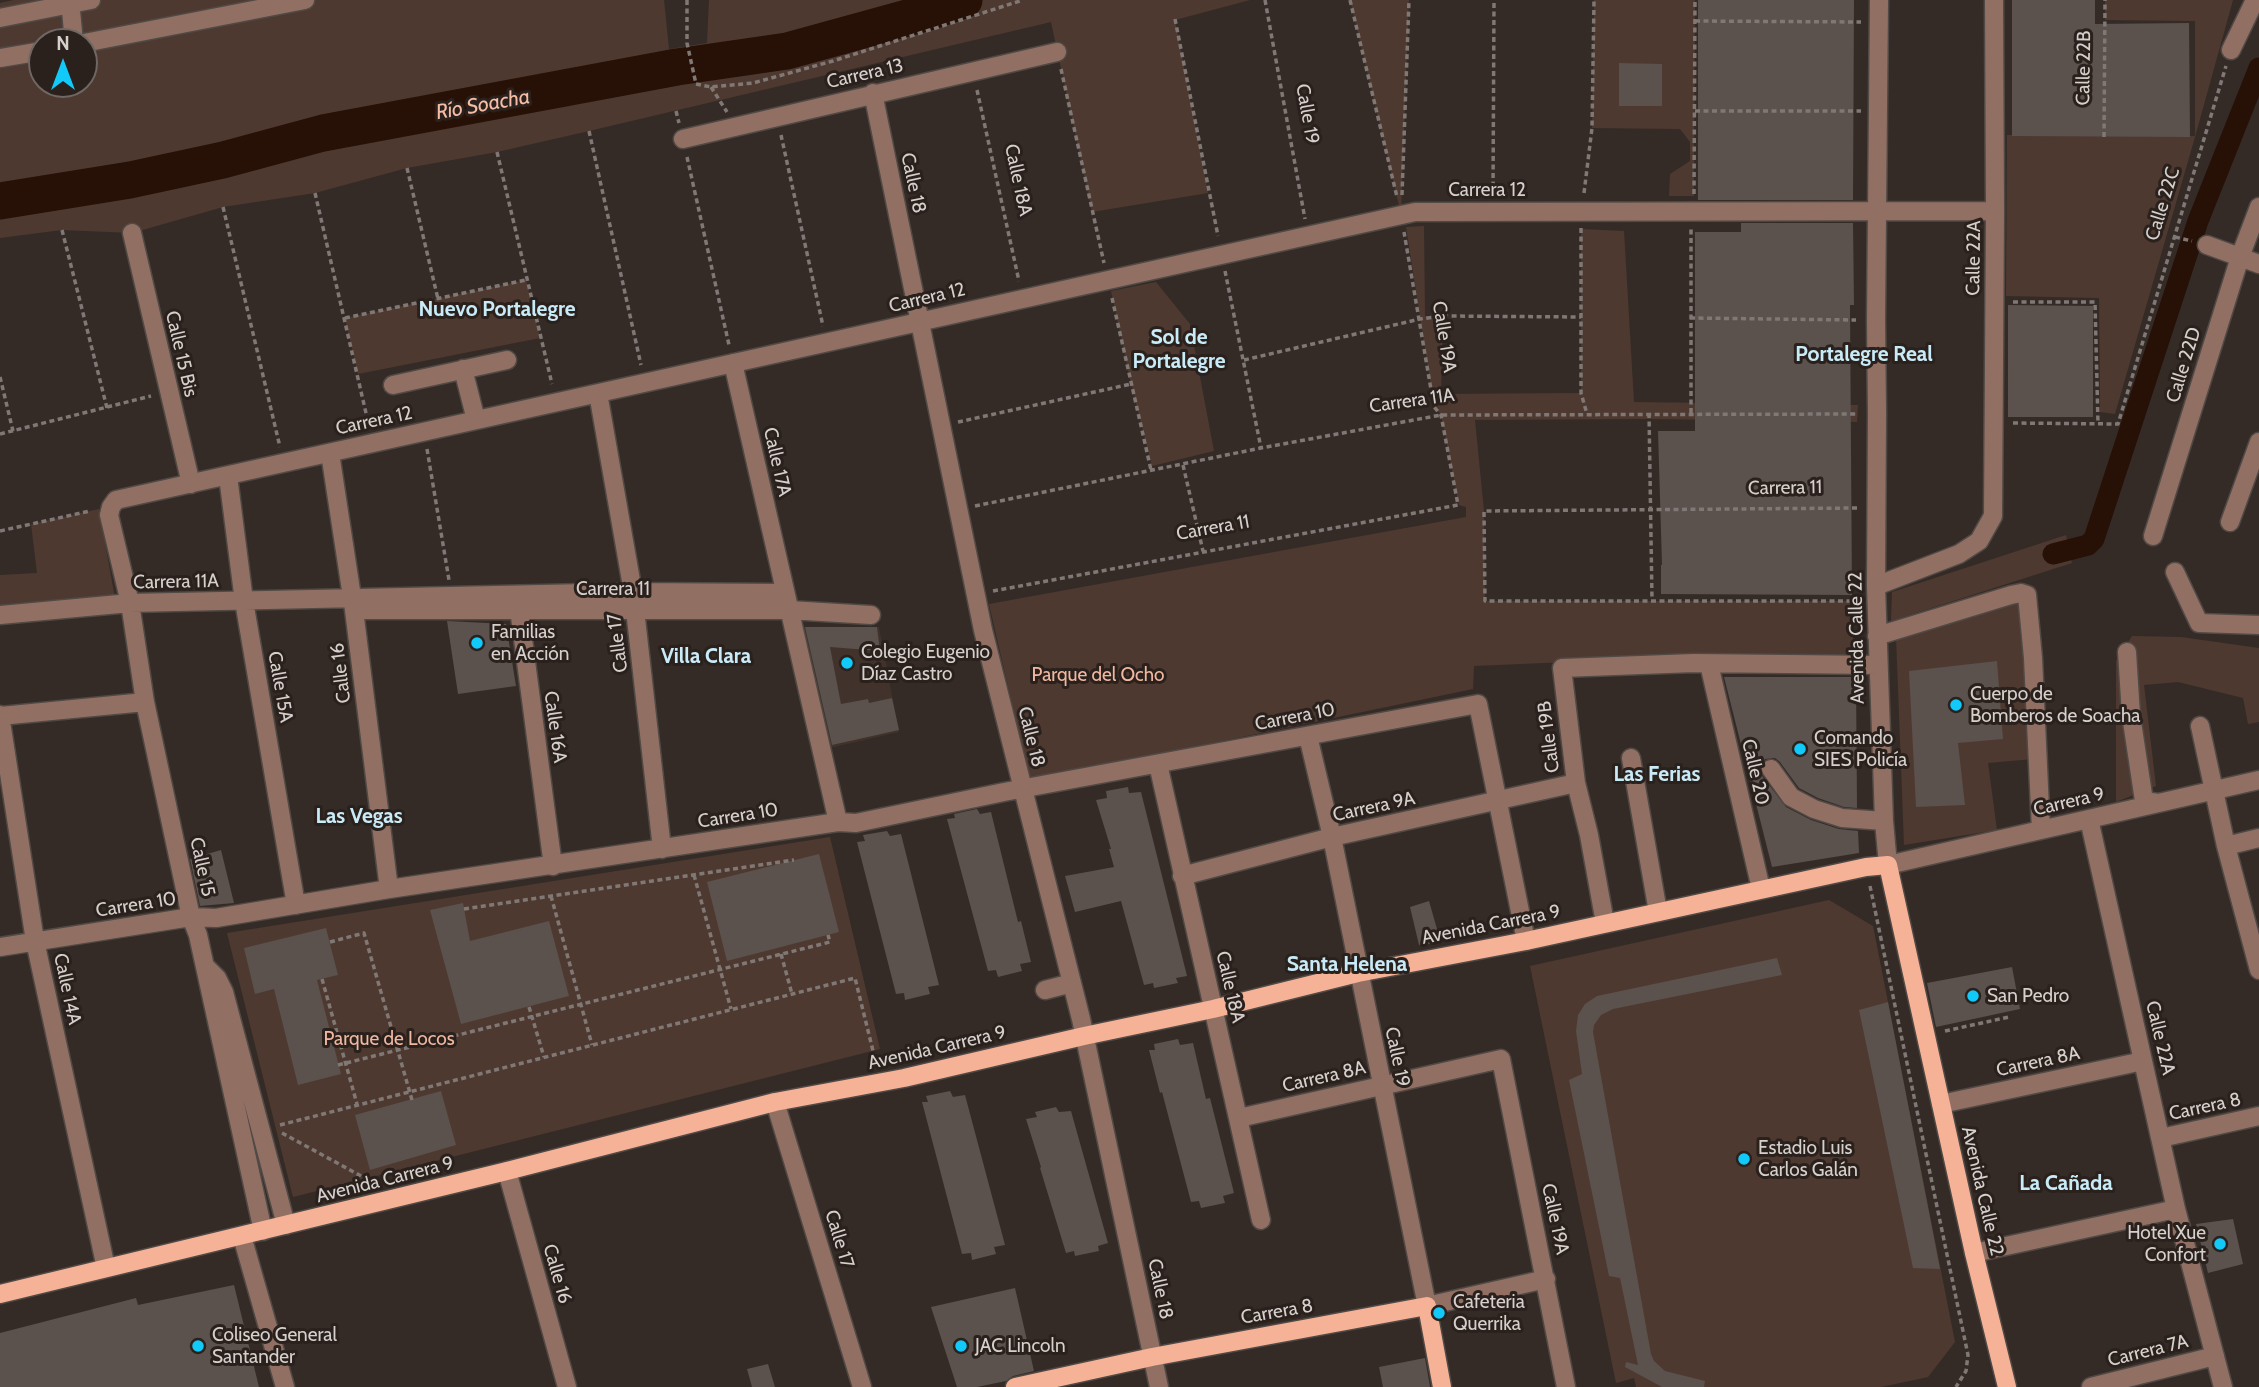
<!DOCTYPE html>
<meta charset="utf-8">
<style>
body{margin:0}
#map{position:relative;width:2259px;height:1387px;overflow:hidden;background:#342b27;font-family:Cabin,sans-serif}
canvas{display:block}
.north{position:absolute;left:28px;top:28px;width:70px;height:70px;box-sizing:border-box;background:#2a211d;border:2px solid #6f6763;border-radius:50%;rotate:0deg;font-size:19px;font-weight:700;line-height:28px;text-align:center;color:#d6d0cd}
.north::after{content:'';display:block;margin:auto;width:24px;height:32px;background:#11cafa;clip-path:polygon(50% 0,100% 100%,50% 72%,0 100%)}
</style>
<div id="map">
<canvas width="2259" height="1387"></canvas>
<div class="north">N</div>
</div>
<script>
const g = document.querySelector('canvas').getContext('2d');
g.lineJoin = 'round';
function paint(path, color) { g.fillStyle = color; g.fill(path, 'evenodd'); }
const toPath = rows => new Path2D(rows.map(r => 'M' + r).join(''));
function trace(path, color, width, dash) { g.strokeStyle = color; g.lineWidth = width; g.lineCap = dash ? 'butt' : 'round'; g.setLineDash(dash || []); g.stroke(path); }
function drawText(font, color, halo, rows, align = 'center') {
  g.font = font + ' Cabin,sans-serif'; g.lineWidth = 6; g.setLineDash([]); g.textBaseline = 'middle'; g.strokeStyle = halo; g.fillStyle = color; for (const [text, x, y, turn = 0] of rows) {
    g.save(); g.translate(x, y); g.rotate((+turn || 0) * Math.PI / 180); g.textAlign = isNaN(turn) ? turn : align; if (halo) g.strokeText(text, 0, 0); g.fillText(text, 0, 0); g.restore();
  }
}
paint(toPath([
 [800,627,879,627,899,732,830,748]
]), '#41322b');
paint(toPath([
 [14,0,664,0,669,49,707,43,709,0,1250,0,1175,20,1208,193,1202,194,1092,212,1051,22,589,131,497,152,407,168,315,193,223,207,132,233,62,230,0,238,0,3],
 [42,42,84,42,84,84,42,84],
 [1350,0,1409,0,1401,214],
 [1594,0,1695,0,1694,196,1669,196,1670,174,1690,161,1690,142,1680,129,1592,128],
 [2105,0,2233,0,2195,137,2115,414,2100,412,2099,298,2006,296,2007,135,2195,136,2195,21,2105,20],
 [1424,226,1425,316,1443,316,1441,394,1581,393,1581,229,1624,231,1634,402,1858,405,1857,422,1649,419,1475,420,1484,511,1485,601,1852,601,1854,657,1710,656,1474,666,1473,689,1030,781,989,604,1466,517,1466,507,1459,505,1441,415,1434,406,1406,227],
 [526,280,540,338,358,374,345,318],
 [1156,282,1190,324,1214,451,1152,466,1131,384,1111,291],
 [99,509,116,604,0,615,0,575,37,573,31,524],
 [2066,535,2072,563,1891,621,1892,592],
 [2026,596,2033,759,1988,763,1997,830,1904,845,1896,636],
 [2132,636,2181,637,2259,648,2259,722,2248,724,2243,698,2178,682,2144,685,2156,786,2116,802,2116,661],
 [830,837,880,1049,293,1197,227,933],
 [1829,900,1873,926,1955,1342,1928,1377,1881,1387,1636,1387,1634,1378,1616,1383,1530,966]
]), '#4e3930');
trace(toPath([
 [2053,554,2088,545,2094,539,2198,221,2259,68]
]), '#271006', 21);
trace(toPath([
 [0,201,130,180,223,160,323,133,677,67,787,51,929,12,964,0]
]), '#271006', 37);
paint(toPath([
 [1698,0,1854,0,1853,200,1698,200],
 [2012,0,2095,0,2095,24,2189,23,2190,137,2012,136],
 [1619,63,1662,64,1662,106,1619,106],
 [1741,223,1853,223,1854,305,1850,305,1852,595,1661,594,1661,565,1662,565,1658,431,1695,431,1695,232,1741,232],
 [2008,305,2093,306,2093,417,2008,417],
 [447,621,506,624,516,686,458,694],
 [805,627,877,627,880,651,830,647,841,704,868,699,869,703,892,698,899,730,832,745],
 [1997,661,2003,739,1958,743,1965,805,1916,807,1909,671],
 [1724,677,1856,677,1857,808,1844,807,1818,798,1799,788,1780,762,1775,758,1765,759,1760,769,1762,776,1786,807,1811,820,1839,829,1858,831,1859,853,1772,867],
 [1128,787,1129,793,1141,792,1187,976,1176,978,1178,983,1154,988,1153,983,1144,985,1121,901,1075,912,1065,876,1114,867,1109,849,1111,849,1096,800,1107,798,1106,791],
 [977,809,980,814,991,812,1018,922,1021,921,1031,962,1020,964,1022,971,998,977,996,970,988,971,947,819,955,818,954,814],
 [887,831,890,836,901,834,939,985,928,987,930,994,905,1000,904,993,896,994,857,842,865,841,863,835],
 [221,850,234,903,200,906,190,859],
 [819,854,839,932,727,961,707,882],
 [1429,901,1441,943,1419,945,1410,907],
 [463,903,470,941,549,921,569,996,461,1024,430,910],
 [326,928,338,975,317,980,341,1074,298,1085,274,989,255,994,244,948],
 [1777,958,1782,975,1613,1009,1601,1015,1594,1025,1593,1032,1651,1354,1654,1361,1665,1371,1705,1381,1704,1387,1662,1387,1625,1367,1626,1362,1638,1365,1620,1278,1609,1276,1569,1080,1582,1074,1576,1031,1578,1015,1585,1004,1597,996],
 [2012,967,2020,1009,1936,1027,1927,983],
 [1888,1002,1940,1269,1913,1268,1859,1010],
 [1178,1039,1180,1045,1193,1043,1206,1099,1210,1098,1234,1193,1223,1196,1225,1203,1201,1208,1199,1201,1191,1202,1162,1092,1160,1093,1149,1050,1155,1050,1154,1044],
 [441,1091,456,1145,370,1170,355,1115],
 [950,1091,953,1097,965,1095,1005,1245,994,1247,996,1254,972,1260,971,1253,962,1254,922,1102,928,1102,926,1096],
 [1056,1107,1059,1112,1071,1111,1108,1243,1098,1246,1099,1251,1075,1256,1074,1251,1066,1253,1040,1168,1041,1167,1026,1119,1037,1117,1035,1112],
 [2233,1219,2243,1264,2208,1273,2196,1224],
 [234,1285,259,1387,0,1387,0,1333,136,1298,138,1305],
 [1015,1288,1034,1371,1013,1376,1006,1381,977,1387,957,1387,931,1307],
 [1425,1358,1430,1387,1383,1387,1379,1367],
 [768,1364,775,1387,752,1387,747,1369]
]), '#5b514d');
const minor = toPath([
 [70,0,74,42],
 [1879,0,1876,320,1877,413,1876,586,1884,821,1888,865,2259,780],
 [0,18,91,0],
 [84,43,305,0],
 [2231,50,2255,0],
 [0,58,42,51],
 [873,93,983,630,1081,1019,1159,1387],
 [683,139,1057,52],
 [132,233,191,484],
 [2207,245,2259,264],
 [733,363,838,822],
 [463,369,476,420],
 [393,385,507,360],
 [598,393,633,592,662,849],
 [330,453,354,610,389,889],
 [228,476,244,601,296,905],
 [2230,522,2259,442],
 [2153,536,2240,257,2259,207],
 [2175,572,2199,623,2259,625],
 [1876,586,1959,554,1979,541,1993,516,1995,211,1994,0],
 [518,601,553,866],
 [361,610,789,610,871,615],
 [0,615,130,603,633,592,785,593],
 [1877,636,2011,595,2021,593,2027,595,2033,658,2041,830],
 [2127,652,2131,715,2144,801,2158,803],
 [1709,664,1761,889],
 [0,715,35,941,106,1268],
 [0,716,145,702],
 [2200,726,2226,846,2259,970],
 [1308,736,1332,837,1427,1306,1546,1279],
 [1631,758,1658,912],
 [1158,764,1261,1220],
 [1771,769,1791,797,1814,809,1842,818,1884,821],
 [2089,819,2176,1209,2223,1387],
 [2226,846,2259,838],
 [1182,876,1332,837,1576,783],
 [1605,923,1589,835,1576,783,1562,668,1694,663,1878,665],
 [0,947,191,917,216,918,389,889,838,822,856,823,1004,792,1478,704,1526,941],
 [206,967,217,978,224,992,286,1225],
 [1045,990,1072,983],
 [775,1102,862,1387],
 [1941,1104,2143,1061],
 [1239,1118,1501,1059,1566,1387],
 [2161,1138,2259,1116],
 [507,1171,567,1387],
 [263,1231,198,935,191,917,145,702,130,603,109,515,111,507,116,500,1415,212,1995,211],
 [242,1236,285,1387],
 [1974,1253,2176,1209],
 [2091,1387,2215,1356]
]);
const major = toPath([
 [0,1294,507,1171,775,1102,904,1078,1084,1036,1213,1009,1358,973,1526,941,1866,867,1888,865,1974,1253,2007,1387],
 [1015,1387,1152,1357,1427,1306,1442,1387]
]);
trace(minor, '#514945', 21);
trace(major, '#514945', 21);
trace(toPath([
 [687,0,687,43,696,84,711,87,753,83,833,61,1023,0],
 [1265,0,1305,219],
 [1350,0,1397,197],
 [1175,19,1218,236],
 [1695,21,1861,22],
 [1061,69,1104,263],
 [711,87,727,112],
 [977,90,1019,281],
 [676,111,679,123],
 [1695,111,1861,111],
 [589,131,641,365],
 [781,135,823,326],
 [2104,137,2105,0],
 [497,152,552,384],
 [687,157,729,345],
 [407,168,438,299],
 [315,193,369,426],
 [1584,193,1592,128,1594,0],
 [1694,194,1695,0],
 [1402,195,1409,0],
 [1493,195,1494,0],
 [223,207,280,447],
 [1581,228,1581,393,1587,414],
 [62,230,107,408],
 [2175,237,2192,241],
 [1225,271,1261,448],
 [1112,298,1151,470],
 [2013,302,2095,302,2098,424],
 [345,318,526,280],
 [1690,318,1856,320],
 [1244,360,1420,319,1443,316,1581,317],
 [0,377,13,431],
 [1649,413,1652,600],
 [1691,413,1691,229],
 [958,422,1131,384],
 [2013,423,2118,424,2226,66],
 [0,434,151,396],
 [427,449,449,580],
 [1183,465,1203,551],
 [975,506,1261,448,1441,415,1858,414],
 [1857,508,1484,511,1485,601,1858,601],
 [0,531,90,511],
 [993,591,1458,505,1441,415,1434,407,1404,232],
 [694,875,731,1009],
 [1870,886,1968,1355,1966,1371,1956,1387],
 [551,896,592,1045],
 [464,909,794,860],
 [330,942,364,933,412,1100],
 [781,954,792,994],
 [322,979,357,1104],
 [529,1007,544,1057],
 [1945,1031,2009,1017],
 [338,1065,830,942,828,935],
 [280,1125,855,978,876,1063],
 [282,1133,374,1183]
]), '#807875', 3.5, [5, 3.5]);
trace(minor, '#917063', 18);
trace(major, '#f5b296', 18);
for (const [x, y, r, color] of [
 [477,643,7,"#11cafa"],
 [847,663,7,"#11cafa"],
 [1956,705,7,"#11cafa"],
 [1800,749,7,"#11cafa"],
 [1973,996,7,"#11cafa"],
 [1744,1159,7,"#11cafa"],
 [2220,1244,7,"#11cafa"],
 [1439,1313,7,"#11cafa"],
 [198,1346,7,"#11cafa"],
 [961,1346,7,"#11cafa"]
]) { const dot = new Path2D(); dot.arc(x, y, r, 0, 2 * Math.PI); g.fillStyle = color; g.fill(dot); trace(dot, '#2a211d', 2.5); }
drawText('19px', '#d6d0cd', '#2a211d', [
 ["Calle 22B",2084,68,-89],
 ["Carrera 13",865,74,-13],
 ["Calle 19",1307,114,80],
 ["Calle 18A",1018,180,78],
 ["Calle 18",913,183,78],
 ["Carrera 12",1487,190],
 ["Calle 22C",2163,204,-73],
 ["Calle 22A",1974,258,-89],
 ["Carrera 12",927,298,-13],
 ["Calle 19A",1444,337,81],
 ["Calle 15 Bis",181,354,77],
 ["Calle 22D",2184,365,-73],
 ["Carrera 11A",1412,401,-8],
 ["Carrera 12",374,421,-12],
 ["Calle 17A",777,462,77],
 ["Carrera 11",1785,488,-1],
 ["Carrera 11",1213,528,-10],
 ["Carrera 11A",176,582,-1],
 ["Carrera 11",613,589],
 ["Avenida Calle 22",1857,638,-91],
 ["Calle 17",618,643,-97],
 ["Calle 16",341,673,-97],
 ["Calle 15A",280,687,80],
 ["Carrera 10",1295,717,-11],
 ["Calle 16A",555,727,82],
 ["Calle 18",1031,737,76],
 ["Calle 19B",1549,737,-97],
 ["Calle 20",1755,772,77],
 ["Carrera 9",2069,802,-13],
 ["Carrera 9A",1374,807,-12],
 ["Carrera 10",738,816,-9],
 ["Calle 15",202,867,78],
 ["Carrera 10",136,905,-9],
 ["Avenida Carrera 9",1491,925,-11],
 ["Calle 18A",1230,987,77],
 ["Calle 14A",67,989,78],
 ["Calle 22A",2160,1038,77],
 ["Avenida Carrera 9",937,1048,-13],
 ["Calle 19",1397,1057,78],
 ["Carrera 8A",2038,1062,-12],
 ["Carrera 8A",1324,1077,-13],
 ["Carrera 8",2205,1107,-12],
 ["Avenida Carrera 9",385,1180,-14],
 ["Avenida Calle 22",1982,1191,77],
 ["Calle 19A",1555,1219,78],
 ["Calle 17",839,1239,73],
 ["Calle 16",557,1274,74],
 ["Calle 18",1160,1289,78],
 ["Carrera 8",1277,1312,-10],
 ["Carrera 7A",2148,1351,-14]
]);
drawText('19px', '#d6d0cd', '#2a211d', [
 ["Familias",491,632],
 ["en Acción",491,654],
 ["Colegio Eugenio",861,652],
 ["Díaz Castro",861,674],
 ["Cuerpo de",1970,694],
 ["Bomberos de Soacha",1970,716],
 ["Comando",1814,738],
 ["SIES Policía",1814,760],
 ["San Pedro",1987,996],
 ["Estadio Luis",1758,1148],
 ["Carlos Galán",1758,1170],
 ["Hotel Xue",2206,1233,"right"],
 ["Confort",2206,1255,"right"],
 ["Cafeteria",1453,1302],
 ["Querrika",1453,1324],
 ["Coliseo General",212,1335],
 ["Santander",212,1357],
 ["JAC Lincoln",975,1346]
], 'left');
drawText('19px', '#f0b8a1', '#2a211d', [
 ["Parque del Ocho",1098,675],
 ["Parque de Locos",389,1039]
]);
drawText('italic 21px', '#f6bda6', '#2a211d', [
 ["Río Soacha",483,105,-10]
]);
drawText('bold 21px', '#c9ebf8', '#2a211d', [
 ["Nuevo Portalegre",497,310],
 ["Sol de",1179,338],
 ["Portalegre",1179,362],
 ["Portalegre Real",1864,355],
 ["Villa Clara",706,657],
 ["Las Ferias",1657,775],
 ["Las Vegas",359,817],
 ["Santa Helena",1347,965],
 ["La Cañada",2066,1184]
]);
</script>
